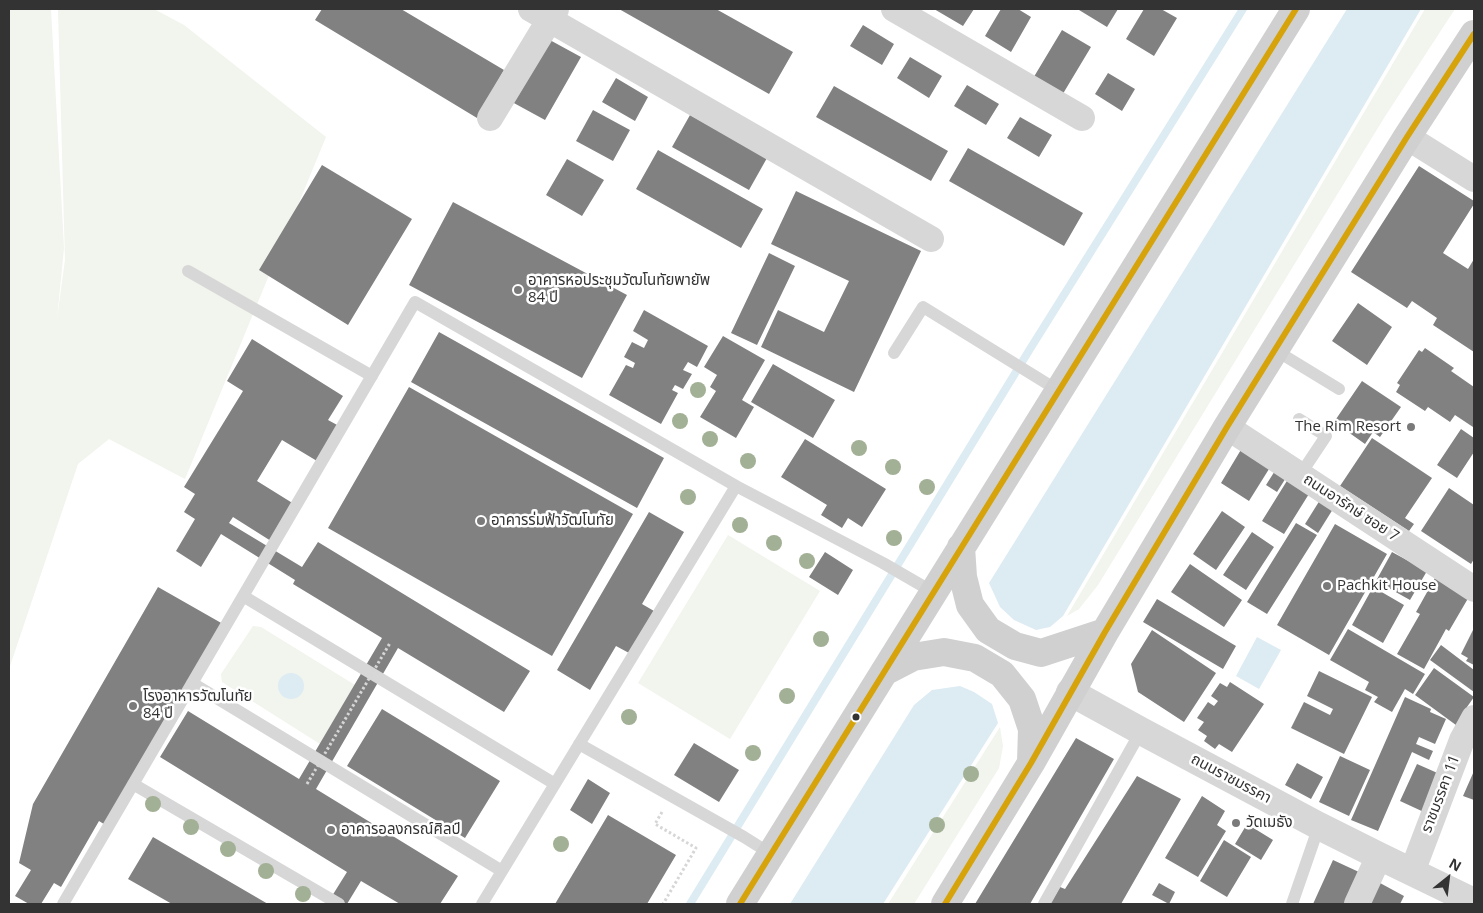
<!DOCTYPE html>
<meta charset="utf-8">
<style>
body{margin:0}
#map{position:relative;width:1483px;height:913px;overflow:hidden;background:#fff;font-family:"Open Sans",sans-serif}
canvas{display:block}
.frame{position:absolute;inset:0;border:10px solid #333;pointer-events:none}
.north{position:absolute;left:1423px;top:853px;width:50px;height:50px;-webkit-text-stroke:4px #fff;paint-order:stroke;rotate:29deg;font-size:14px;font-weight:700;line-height:20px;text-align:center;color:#333}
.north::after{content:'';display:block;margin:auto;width:18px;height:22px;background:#333;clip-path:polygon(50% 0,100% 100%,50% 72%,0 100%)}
</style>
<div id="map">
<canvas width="1483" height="913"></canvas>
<div class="frame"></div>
<div class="north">N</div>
</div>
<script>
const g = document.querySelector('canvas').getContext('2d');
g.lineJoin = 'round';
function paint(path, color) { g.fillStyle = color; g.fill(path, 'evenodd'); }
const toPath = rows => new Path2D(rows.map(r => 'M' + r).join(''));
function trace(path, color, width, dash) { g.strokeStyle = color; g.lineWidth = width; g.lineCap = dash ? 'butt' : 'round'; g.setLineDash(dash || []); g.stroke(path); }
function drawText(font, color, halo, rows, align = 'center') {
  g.font = font + ' "Open Sans","Noto Sans Thai",sans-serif'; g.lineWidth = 5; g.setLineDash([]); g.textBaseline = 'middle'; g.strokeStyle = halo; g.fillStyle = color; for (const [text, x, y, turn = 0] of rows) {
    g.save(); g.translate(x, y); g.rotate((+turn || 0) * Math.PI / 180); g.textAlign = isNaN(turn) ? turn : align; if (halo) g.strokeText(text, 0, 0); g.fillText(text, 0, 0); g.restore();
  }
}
paint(toPath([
 [9,9,51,9,64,248,57,319,65,260,58,9,154,9,184,25,326,137,185,479,109,439,78,464,9,669],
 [1425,9,1455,9,1384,118,1098,585,1079,609,1067,616],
 [728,535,820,591,730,739,638,683],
 [253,626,261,627,355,685,320,744,222,682,221,674],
 [1000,727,1003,746,999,768,914,904,888,904]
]), '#f1f5ed');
paint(toPath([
 [1347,9,1421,9,1063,616,1050,627,1036,630,1014,620,1000,607,989,583],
 [1257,637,1281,650,1259,689,1236,676],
 '278 686a13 13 0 1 1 26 0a13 13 0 1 1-26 0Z',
 [960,686,974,692,992,704,998,723,883,904,790,904,914,705,932,690]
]), '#ddebf3');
trace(toPath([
 [690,904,1030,349,1243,9]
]), '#ddebf3', 8);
paint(toPath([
 [322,9,401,9,504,70,477,118,315,20],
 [619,9,716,9,793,52,769,94],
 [934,9,974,9,963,26],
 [1001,9,1018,9,1031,17,1011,52,985,36],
 [1080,9,1118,9,1107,27,1079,10],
 [1144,9,1161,9,1177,18,1154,56,1126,39],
 [863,25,894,44,882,65,850,46],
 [1062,30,1091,47,1061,97,1032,80],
 [548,39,581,57,545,120,512,102],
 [910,57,942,76,929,98,897,78],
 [1108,73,1135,89,1122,111,1095,94],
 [616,78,648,97,635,121,602,102],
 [967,85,999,104,986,125,954,106],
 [834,86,948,151,931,181,816,117],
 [593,110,630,130,613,161,576,141],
 [690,115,767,158,749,190,672,147],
 [1020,117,1052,135,1039,157,1007,138],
 [968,148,1083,213,1064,246,949,181],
 [658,150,763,209,741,248,636,189],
 [567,159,604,180,582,216,546,195],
 [322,165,412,219,348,325,259,270],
 [1419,166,1474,201,1474,204,1443,253,1468,269,1474,259,1474,352,1433,325,1437,318,1412,301,1407,308,1351,272],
 [796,191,921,251,854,392,761,347,778,310,824,332,849,281,771,244],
 [453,202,627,295,582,378,409,285],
 [769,253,795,266,757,345,731,333],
 [1358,303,1392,327,1367,365,1332,341],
 [644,310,708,346,697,367,688,362,683,370,692,374,683,389,675,385,672,390,678,393,661,424,609,395,626,365,633,368,635,363,624,357,632,342,644,348,648,340,633,331],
 [439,332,664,458,637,508,411,382],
 [723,336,765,360,742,400,754,407,736,438,700,417,716,391,710,387,717,375,704,367],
 [252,339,343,396,328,420,339,426,317,461,282,440,257,481,294,504,271,541,233,517,229,523,302,567,318,542,530,671,504,712,398,648,316,789,458,876,440,904,400,904,361,881,347,904,327,904,347,872,160,757,188,711,299,779,382,638,293,584,295,580,221,534,201,567,176,551,195,519,184,512,195,494,184,487,243,391,227,381],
 [1425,348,1454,368,1451,371,1474,387,1474,426,1473,427,1455,415,1450,422,1428,407,1425,411,1396,392,1400,385,1397,383,1419,350,1422,352],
 [773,364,835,400,813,438,751,402],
 [1362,381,1401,407,1380,437,1373,432,1365,444,1334,422],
 [409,387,633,514,552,656,328,528],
 [1461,429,1474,438,1474,452,1457,478,1437,465],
 [1372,438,1432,478,1405,518,1414,524,1409,531,1340,486],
 [805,439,886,489,862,527,848,518,842,528,821,515,827,505,781,477],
 [1245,443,1274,461,1249,501,1221,483],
 [1278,466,1289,473,1277,492,1266,485],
 [1290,476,1312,489,1284,534,1262,521],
 [1449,488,1474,505,1474,559,1471,564,1421,531],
 [1320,500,1333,509,1318,533,1305,524],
 [1222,511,1245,527,1216,570,1193,554],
 [649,512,684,532,642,604,654,611,629,653,616,646,590,690,557,670],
 [1296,523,1317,535,1267,614,1247,602],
 [1335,524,1387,554,1329,655,1277,625],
 [1252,532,1274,547,1246,590,1223,575],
 [825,552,853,570,838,595,809,577],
 [1392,552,1427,571,1410,600,1376,581],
 [1190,564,1242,600,1224,627,1171,592],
 [1436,576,1470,595,1449,631,1446,629,1424,669,1397,654,1420,614,1416,612],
 [158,587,223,624,107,826,99,821,61,887,54,883,41,904,29,904,15,896,31,870,19,863,33,804],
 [1373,587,1404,605,1383,643,1352,625],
 [1157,599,1236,646,1223,669,1143,622],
 [1474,628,1474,665,1466,661,1468,658,1461,654],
 [1348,629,1425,674,1413,694,1405,689,1392,712,1374,702,1378,697,1365,690,1369,682,1330,660],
 [1152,630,1216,673,1184,722,1138,692,1131,664],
 [1441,645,1474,670,1474,692,1430,660],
 [1434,668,1474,697,1467,707,1472,711,1460,728,1415,695],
 [1319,671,1372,697,1344,754,1291,728,1304,702,1330,715,1333,709,1307,696],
 [1230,682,1264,704,1232,752,1219,744,1215,749,1204,741,1207,736,1198,730,1204,722,1197,718,1208,702,1214,706,1218,701,1211,696,1220,683,1227,687],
 [1405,697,1431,709,1430,712,1446,719,1435,744,1419,737,1416,744,1433,751,1429,760,1412,752,1378,831,1351,820],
 [382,709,500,781,465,838,347,766],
 [1076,738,1114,759,1030,904,975,904],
 [694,743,739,770,719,802,674,775],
 [1340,756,1370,770,1349,816,1319,802],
 [1297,763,1323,777,1311,799,1285,785],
 [1417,764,1442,775,1426,813,1400,801],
 [1474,771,1474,800,1463,796],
 [1137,776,1181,799,1121,904,1050,904,1060,887,1065,889],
 [588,779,610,793,592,824,570,810],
 [1202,796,1225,811,1217,825,1226,831,1198,877,1165,858],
 [608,815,676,855,647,904,555,904],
 [1247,824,1273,840,1261,860,1235,844],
 [153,837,268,904,172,904,128,879],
 [1224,840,1251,857,1227,897,1200,881],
 [1333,860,1359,872,1344,904,1313,904],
 [1159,883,1175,892,1169,904,1152,895],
 [1380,883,1404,896,1400,904,1368,904]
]), '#818181');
trace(toPath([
 [662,812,655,824,696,848,663,904]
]), '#d6d6d6', 3, [2.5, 2.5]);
trace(toPath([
 [188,271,372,376],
 [1275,350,1339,389],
 [894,353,923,307,1059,391],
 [1299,419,1326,436,1300,475],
 [243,596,555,784],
 [192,683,502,871],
 [579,744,744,837,771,854],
 [133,784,339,904],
 [63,904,415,302,736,486,883,563,933,592],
 [482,904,736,486],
 [1044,904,1141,731],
 [1292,904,1319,826]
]), '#d7d7d7', 12);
trace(toPath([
 [531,9,931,239],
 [894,9,1082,118],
 [490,118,556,9],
 [1407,137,1474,179],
 [1227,427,1474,589],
 [1412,872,1462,740,1474,718],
 [1357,904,1379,856]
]), '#d7d7d7', 26);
trace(toPath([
 [1070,692,1141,731,1319,826,1379,856,1474,902]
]), '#d7d7d7', 28);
trace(toPath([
 [961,547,963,577,970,605,988,630,1015,646,1041,653,1105,632],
 [884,672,913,657,944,652,975,658,1002,674,1022,699,1032,729,1031,762],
 [740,904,1296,9],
 [945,904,1031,763,1105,632,1227,427,1407,137,1474,34]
]), '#d0d0d0', 28);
trace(toPath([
 [307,784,390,643]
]), '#d6d6d6', 3, [2.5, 2.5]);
trace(toPath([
 [740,904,1296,9],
 [945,904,1031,763,1105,632,1227,427,1407,137,1474,34]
]), '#d6a30a', 6);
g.fillStyle = '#a2b095';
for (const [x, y] of [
 [698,390],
 [680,421],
 [710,439],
 [859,448],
 [748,461],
 [893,467],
 [927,487],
 [688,497],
 [740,525],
 [894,538],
 [774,543],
 [807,561],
 [821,639],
 [787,696],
 [629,717],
 [753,753],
 [971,774],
 [153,804],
 [937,825],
 [191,827],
 [561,844],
 [228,849],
 [266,871],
 [303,894]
]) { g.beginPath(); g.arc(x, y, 8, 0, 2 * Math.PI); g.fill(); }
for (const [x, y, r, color] of [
 [518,290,5,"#7a7a7a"],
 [1411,427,5,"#7a7a7a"],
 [481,521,5,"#7a7a7a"],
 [1327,586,5,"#7a7a7a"],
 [133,706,5,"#7a7a7a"],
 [856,717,4.5,"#333"],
 [1236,823,5,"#7a7a7a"],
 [331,830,5,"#7a7a7a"]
]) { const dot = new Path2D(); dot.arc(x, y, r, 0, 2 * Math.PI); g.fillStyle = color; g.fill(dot); trace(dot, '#fff', 2); }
drawText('15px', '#333', '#fff', [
 ["อาคารหอประชุมวัฒโนทัยพายัพ",528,281],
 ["84 ปี",528,298],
 ["The Rim Resort",1401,427,"right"],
 ["อาคารร่มฟ้าวัฒโนทัย",491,521],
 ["Pachkit House",1337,586],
 ["โรงอาหารวัฒโนทัย",143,697],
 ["84 ปี",143,714],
 ["วัดเมธัง",1246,823],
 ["อาคารอลงกรณ์ศิลป์",341,830]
], 'left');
drawText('15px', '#333', '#fff', [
 ["ถนนอารักษ์ ซอย 7",1351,508,33],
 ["ถนนราชมรรคา",1231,779,28],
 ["ราชมรรคา 11",1441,794,-69]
]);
</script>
